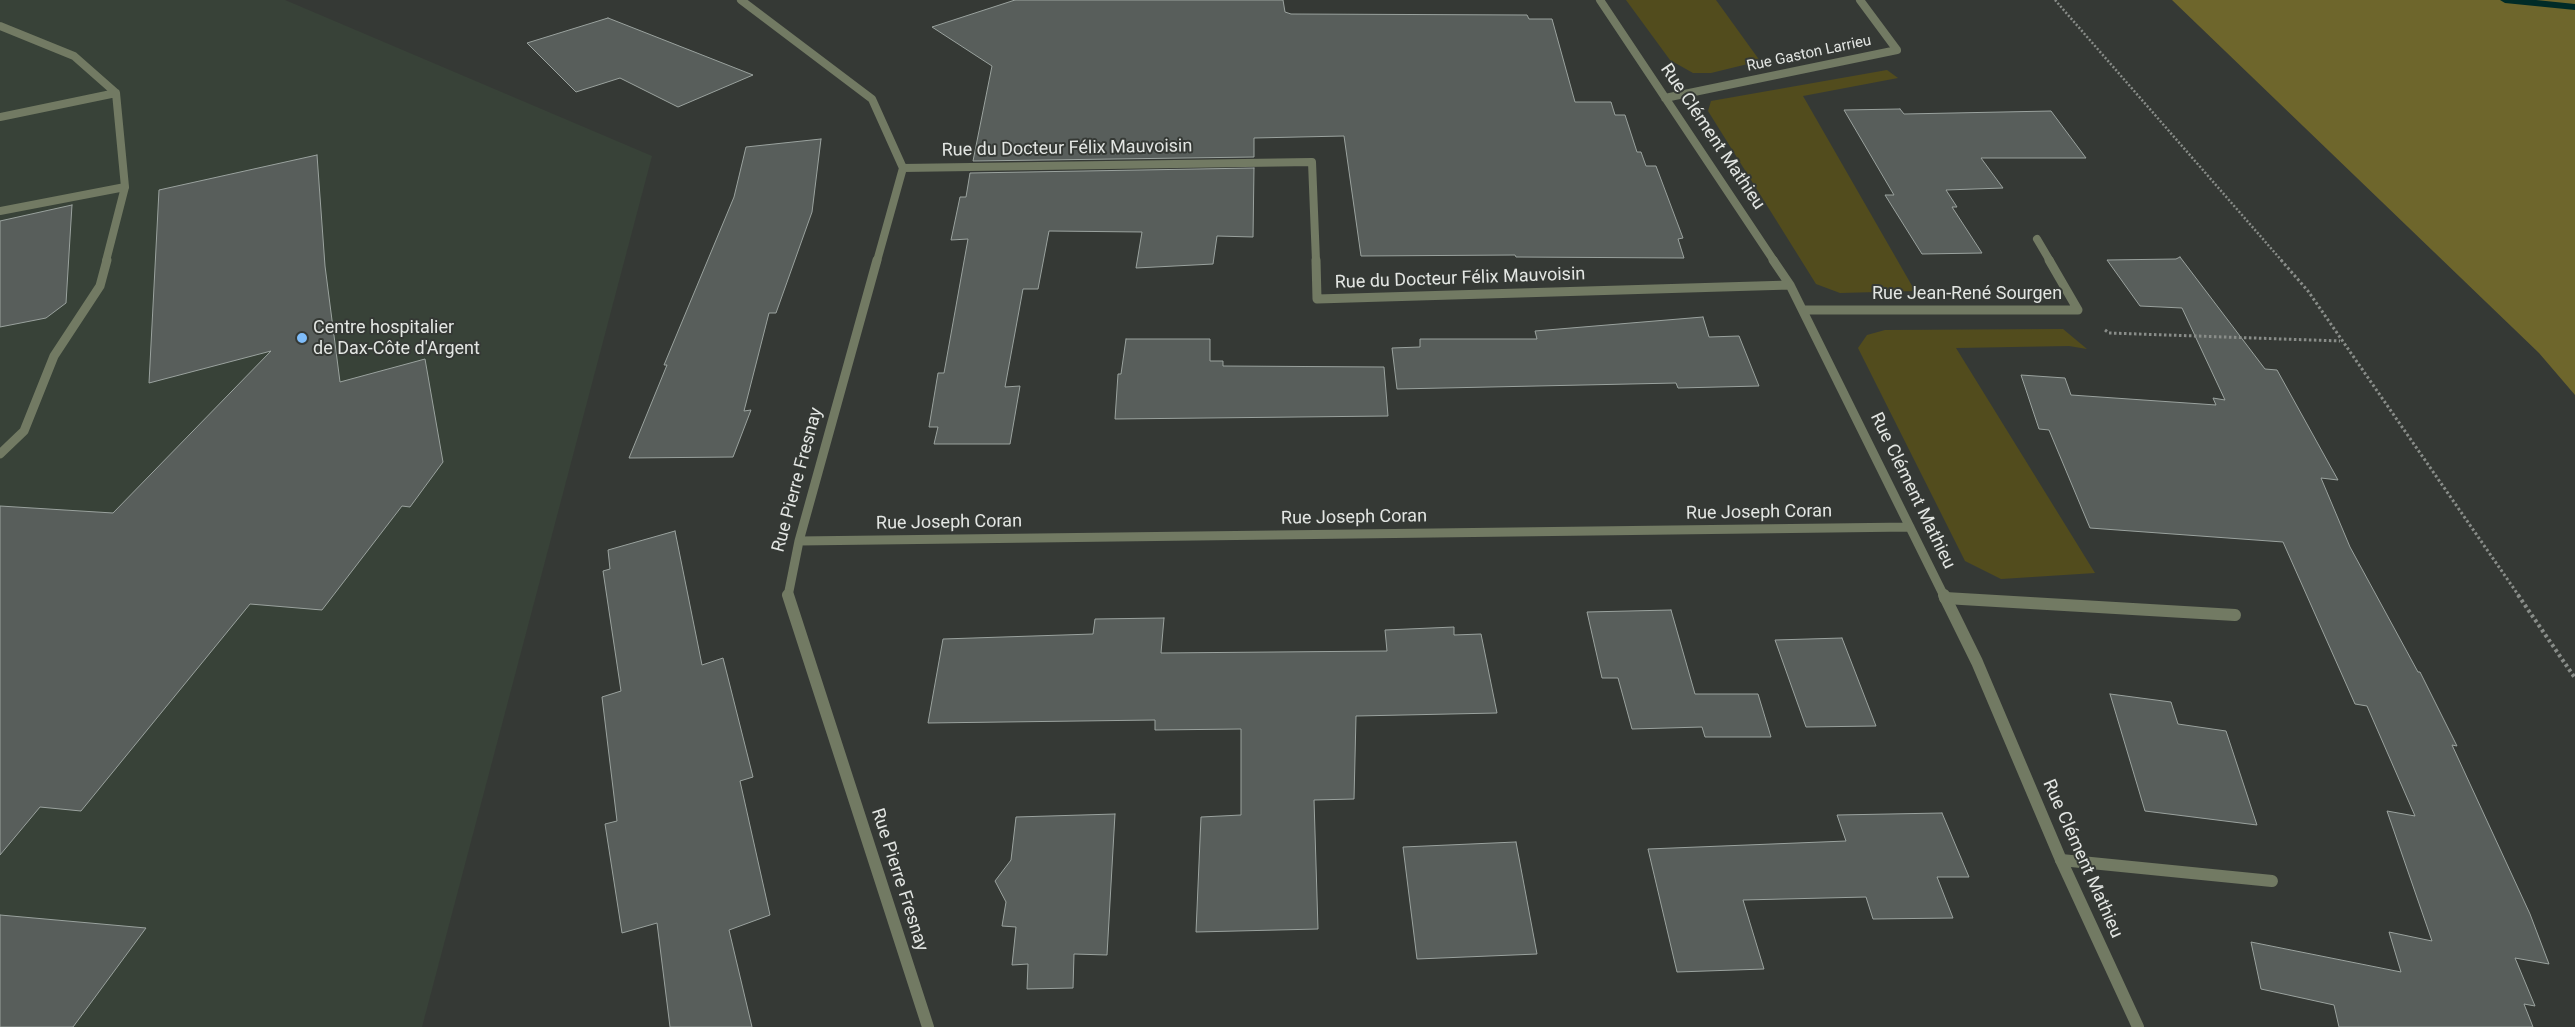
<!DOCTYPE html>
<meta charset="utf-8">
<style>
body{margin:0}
canvas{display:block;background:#353935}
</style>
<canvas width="2575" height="1027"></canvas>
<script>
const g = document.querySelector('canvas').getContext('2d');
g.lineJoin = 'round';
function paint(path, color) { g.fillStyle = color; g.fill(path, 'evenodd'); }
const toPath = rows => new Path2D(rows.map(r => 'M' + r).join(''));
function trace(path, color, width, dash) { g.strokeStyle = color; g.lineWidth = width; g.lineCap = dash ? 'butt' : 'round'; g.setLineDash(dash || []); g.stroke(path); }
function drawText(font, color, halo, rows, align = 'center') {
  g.font = font + ' Roboto,sans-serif'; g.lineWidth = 4; g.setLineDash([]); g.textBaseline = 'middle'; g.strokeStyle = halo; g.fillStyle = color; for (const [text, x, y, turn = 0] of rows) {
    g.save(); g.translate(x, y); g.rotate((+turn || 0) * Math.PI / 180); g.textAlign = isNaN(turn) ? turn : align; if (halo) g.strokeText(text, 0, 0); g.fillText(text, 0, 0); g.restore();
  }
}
paint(toPath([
 [0,0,285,0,652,156,422,1027,0,1027]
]), '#384238');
paint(toPath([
 [1626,0,1716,0,1760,61,1711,73,1693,73,1670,60],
 [1887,70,1898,78,1803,96,1915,291,1840,293,1816,284,1708,111,1711,101],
 [2063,329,2087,349,2069,346,1956,348,2095,573,2001,579,1965,561,1858,348,1867,335,1885,330]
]), '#524c1d');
paint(toPath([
 [2172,0,2575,0,2575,395,2539,353]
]), '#6e662c');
paint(toPath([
 [2500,0,2536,0,2575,4,2575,10,2505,3,2500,0]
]), '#002b27');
const building = toPath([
 [1015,0,1283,0,1285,12,1291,14,1527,15,1529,19,1552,19,1575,102,1611,102,1615,115,1625,115,1637,152,1641,152,1646,166,1656,166,1683,238,1678,239,1684,258,1516,257,1515,255,1361,256,1344,136,1254,138,1254,157,973,161,992,66,932,27,1015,0],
 [608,18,753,75,678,107,620,78,576,92,527,43,608,18],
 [1900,109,1904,114,2051,111,2086,158,1981,158,2003,188,1946,190,1957,207,1952,207,1982,253,1922,254,1885,195,1894,195,1844,110,1900,109],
 [821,139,812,212,776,313,769,313,744,411,751,410,733,457,629,458,667,365,664,365,734,197,746,147,821,139],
 [317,155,325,266,340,382,425,359,443,462,410,507,402,506,322,610,250,604,81,811,40,807,0,855,0,506,113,513,271,351,149,383,159,190,317,155],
 [1254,168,1253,237,1217,236,1213,264,1136,268,1142,232,1049,231,1038,289,1023,289,1005,387,1020,386,1010,444,934,444,938,427,929,427,938,373,944,373,968,239,951,240,960,197,966,197,970,173,1254,168],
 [72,205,66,303,46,318,0,327,0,221,72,205],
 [2180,257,2265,369,2277,370,2338,480,2321,478,2350,547,2418,672,2420,672,2457,746,2452,745,2530,914,2549,964,2515,958,2535,1006,2524,1004,2533,1027,2339,1027,2334,1005,2261,989,2251,942,2401,972,2389,932,2432,941,2387,811,2415,816,2367,706,2355,704,2283,542,2090,528,2049,430,2039,429,2021,375,2065,378,2071,395,2216,405,2213,398,2225,400,2182,308,2140,306,2107,260,2176,259,2180,257],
 [1703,317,1709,337,1739,336,1759,386,1678,388,1676,383,1397,389,1392,348,1420,347,1420,339,1537,339,1535,331,1703,317],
 [1126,339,1210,339,1210,361,1223,361,1223,366,1384,367,1388,416,1115,419,1118,374,1121,374,1126,339],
 [675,531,702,665,723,658,753,777,740,781,770,915,729,930,752,1027,670,1027,657,923,622,933,605,824,617,821,602,697,621,691,603,571,610,569,608,550,675,531],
 [1671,610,1695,694,1758,694,1771,737,1705,737,1702,727,1632,729,1618,678,1602,678,1587,612,1671,610],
 [1164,618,1161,653,1387,651,1385,630,1454,627,1454,635,1481,634,1497,713,1356,716,1354,799,1314,800,1318,929,1196,932,1201,817,1241,815,1241,729,1155,730,1155,720,928,723,943,639,1093,634,1095,619,1164,618],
 [1842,638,1876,726,1806,727,1775,640,1842,638],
 [2110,694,2171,702,2178,724,2226,731,2257,825,2145,811,2110,694],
 [1942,813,1969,877,1937,877,1953,918,1873,919,1866,897,1743,900,1764,969,1677,972,1648,849,1846,841,1837,815,1942,813],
 [1115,814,1107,955,1074,954,1073,988,1027,989,1028,964,1012,965,1016,927,1002,926,1006,902,995,881,1011,860,1016,817,1115,814],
 [1516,842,1537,954,1417,959,1403,847,1516,842],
 [0,915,146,928,73,1027,0,1027,0,915]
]);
paint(building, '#585e5b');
trace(building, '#9aa29e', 1);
trace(toPath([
 [2055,0,2282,261]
]), '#898d89', 2.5, [2, 2]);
trace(toPath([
 [2281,260,2308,291,2519,596],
 [2105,330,2109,333,2340,341]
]), '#898d89', 3, [2.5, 2.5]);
trace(toPath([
 [2518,595,2575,678]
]), '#898d89', 4, [3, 3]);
trace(toPath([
 [0,26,74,56,116,93,125,187,106,261],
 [0,117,116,93],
 [0,211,125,187]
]), '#727a63', 8);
trace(toPath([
 [0,454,24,431,54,356,100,286,107,260]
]), '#727a63', 9);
trace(toPath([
 [1945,598,2235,615],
 [2061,860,2272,881]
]), '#727a63', 12);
trace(toPath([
 [741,0,872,99,903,168,877,261],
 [1600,0,1774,261],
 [1665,98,1897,50,1860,0],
 [903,168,1312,162,1316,261],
 [2037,239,2050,261]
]), '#727a63', 8);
trace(toPath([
 [1316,260,1317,299,1790,285],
 [1773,260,1790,285,1944,596],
 [1803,310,2078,310,2049,260],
 [799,541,1910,527],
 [788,596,799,541,877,260]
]), '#727a63', 9);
trace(toPath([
 [788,595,928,1027],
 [1944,595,1977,662,2061,860,2138,1027]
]), '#727a63', 12);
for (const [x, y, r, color] of [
 [302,338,6,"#7fbdfa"]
]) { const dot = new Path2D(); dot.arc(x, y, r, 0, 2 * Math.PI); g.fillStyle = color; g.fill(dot); trace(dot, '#353935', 2); }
drawText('15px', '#e3e6e3', '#353935', [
 ["Rue Gaston Larrieu",1809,54,-12]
]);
drawText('18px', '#e3e6e3', '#353935', [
 ["Rue Clément Mathieu",1712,137,56],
 ["Rue du Docteur Félix Mauvoisin",1067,149,-1],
 ["Rue du Docteur Félix Mauvoisin",1460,279,-2],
 ["Rue Jean-René Sourgen",1967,294],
 ["Rue Pierre Fresnay",798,480,-75],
 ["Rue Clément Mathieu",1912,491,64],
 ["Rue Joseph Coran",1759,513,-1],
 ["Rue Joseph Coran",1354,518,-1],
 ["Rue Joseph Coran",949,523,-1],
 ["Rue Clément Mathieu",2082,859,66],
 ["Rue Pierre Fresnay",899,880,72]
]);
drawText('18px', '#e3e6e3', '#353935', [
 ["Centre hospitalier",313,328],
 ["de Dax-Côte d'Argent",313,349]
], 'left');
</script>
